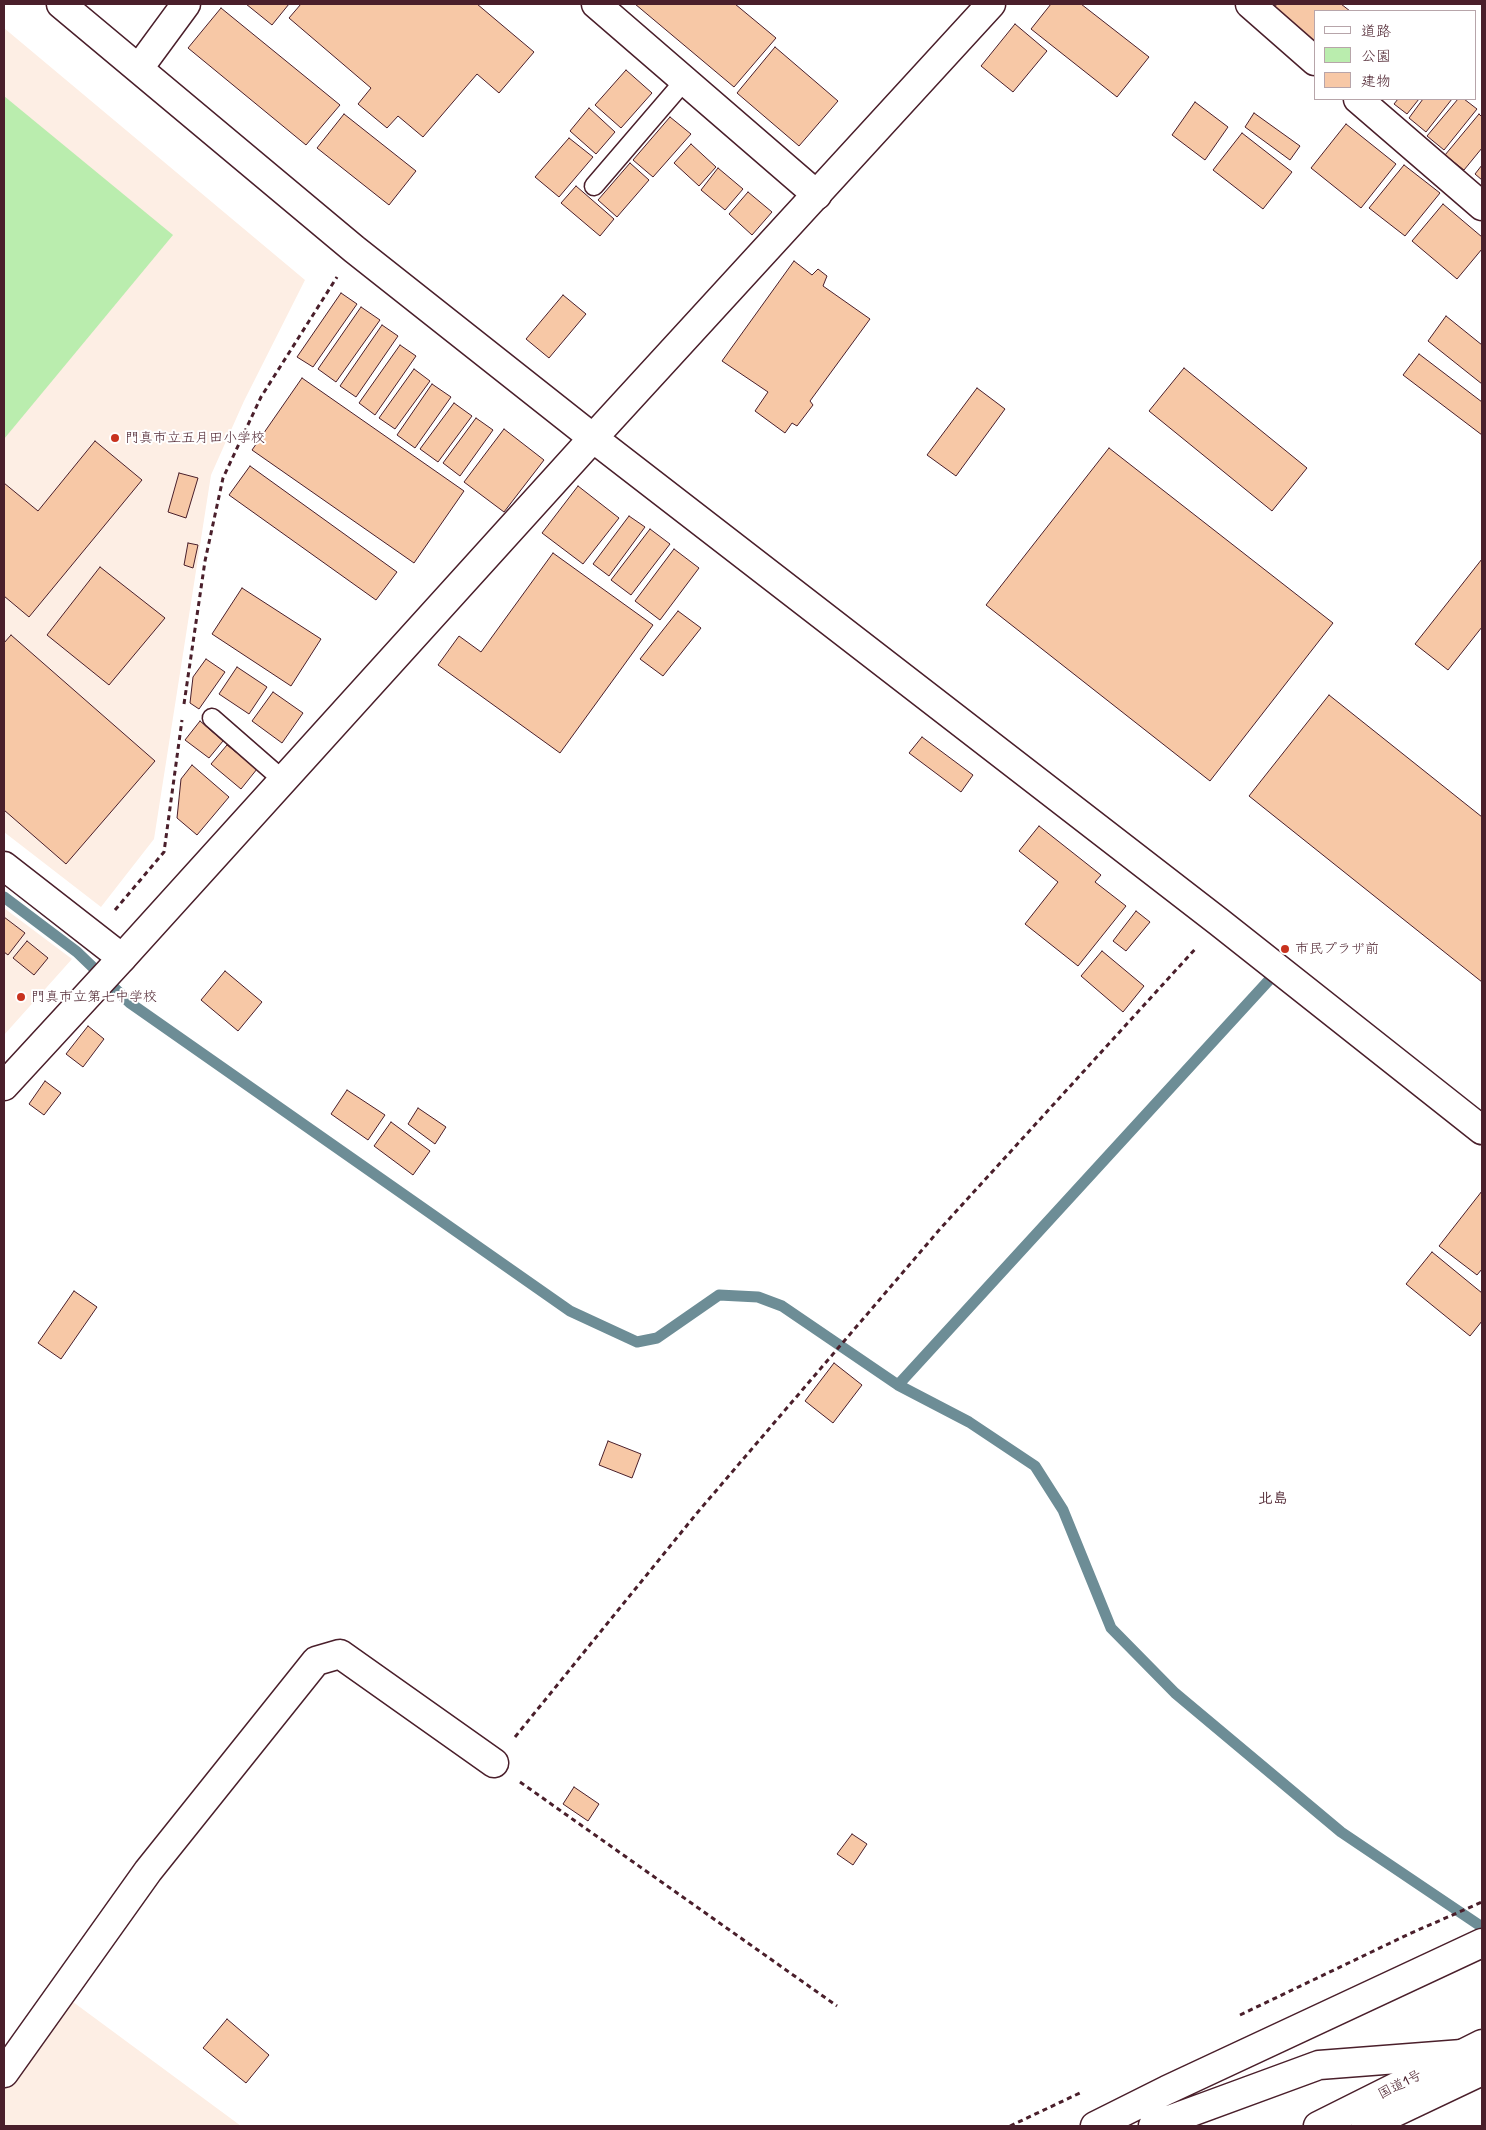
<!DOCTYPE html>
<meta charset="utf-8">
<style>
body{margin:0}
#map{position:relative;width:1486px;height:2130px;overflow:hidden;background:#fff;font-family:"Patrick Hand","Klee One",sans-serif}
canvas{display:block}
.frame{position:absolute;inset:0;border:5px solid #4a1f2b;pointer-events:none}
.legend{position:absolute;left:1314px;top:10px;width:162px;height:90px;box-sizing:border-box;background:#fff;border:1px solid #b7a5aa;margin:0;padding:6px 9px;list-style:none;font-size:15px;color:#4a1f2b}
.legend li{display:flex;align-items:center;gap:10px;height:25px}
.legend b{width:25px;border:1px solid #b7a5aa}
</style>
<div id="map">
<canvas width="1486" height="2130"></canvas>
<div class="frame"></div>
<ul class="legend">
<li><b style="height:6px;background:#fff"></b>道路</li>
<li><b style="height:14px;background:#baedae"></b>公園</li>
<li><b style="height:14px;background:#f7c8a6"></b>建物</li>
</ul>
</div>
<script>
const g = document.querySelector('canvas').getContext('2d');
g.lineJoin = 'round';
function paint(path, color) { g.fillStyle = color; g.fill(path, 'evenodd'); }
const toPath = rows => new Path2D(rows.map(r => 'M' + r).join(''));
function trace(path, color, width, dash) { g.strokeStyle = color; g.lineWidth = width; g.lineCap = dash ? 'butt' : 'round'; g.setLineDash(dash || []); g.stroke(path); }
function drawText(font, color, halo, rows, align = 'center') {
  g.font = font + ' "Patrick Hand","Klee One",sans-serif'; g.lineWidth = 4; g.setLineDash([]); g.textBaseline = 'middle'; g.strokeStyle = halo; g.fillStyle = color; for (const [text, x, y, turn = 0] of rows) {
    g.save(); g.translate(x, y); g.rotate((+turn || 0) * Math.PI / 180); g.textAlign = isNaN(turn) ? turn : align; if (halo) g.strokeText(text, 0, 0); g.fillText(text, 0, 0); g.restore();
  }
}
paint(toPath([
 [4,28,305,280,244,401,211,475,154,839,101,907,4,832],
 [4,908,72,959,4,1035],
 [69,1999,241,2126,4,2126,4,2085]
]), '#fdeee4');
paint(toPath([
 [4,96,173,235,4,439]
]), '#baedae');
trace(toPath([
 [4,897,77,952,130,1003,570,1311,637,1342,657,1338,719,1295,758,1297,782,1306,898,1385,969,1422,1035,1466,1063,1510,1111,1628,1175,1693,1341,1832,1482,1927],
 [898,1385,1271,978]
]), '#6d8d96', 11);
const building = toPath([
 [246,4,289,4,272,25,246,4],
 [301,4,477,4,534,52,499,93,477,74,423,137,398,116,387,128,358,104,371,88,289,18,301,4],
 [635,4,735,4,776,38,734,87,635,4],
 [1051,4,1081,4,1149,57,1117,97,1031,29,1051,4],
 [1277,4,1341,4,1350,11,1315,11,1315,44,1273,9,1277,4],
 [221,8,340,105,306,145,188,48,221,8],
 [1015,24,1047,51,1013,92,981,66,1015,24],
 [775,47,838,101,799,146,737,93,775,47],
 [626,70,652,93,621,128,595,105,626,70],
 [1398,99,1419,99,1407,114,1394,104,1398,99],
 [1423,99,1452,99,1426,132,1409,118,1423,99],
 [1458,99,1464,99,1477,109,1444,150,1427,136,1458,99],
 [1195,102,1228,127,1205,160,1172,135,1195,102],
 [589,108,615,132,596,154,570,131,589,108],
 [1254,113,1300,146,1290,160,1245,127,1254,113],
 [344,114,416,171,389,205,317,148,344,114],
 [1479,114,1482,117,1482,148,1464,170,1445,155,1479,114],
 [670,117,691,134,653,177,633,160,670,117],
 [1346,124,1396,164,1361,208,1311,168,1346,124],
 [1242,133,1292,172,1263,209,1213,170,1242,133],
 [569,138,593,157,559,197,535,177,569,138],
 [691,144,716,167,699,186,674,163,691,144],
 [630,163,649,180,617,217,598,200,630,163],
 [1404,165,1440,193,1405,236,1369,208,1404,165],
 [1482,165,1482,180,1475,174,1482,165],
 [718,168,743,189,725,210,701,190,718,168],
 [576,186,614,219,600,236,561,203,576,186],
 [748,192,772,212,752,235,729,214,748,192],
 [1443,204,1482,237,1482,249,1457,279,1412,241,1443,204],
 [794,261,812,275,818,269,827,276,823,286,870,319,810,401,813,405,797,426,792,423,785,433,755,411,768,392,722,361,794,261],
 [341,293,357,304,313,367,297,357,341,293],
 [563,295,586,314,549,358,526,339,563,295],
 [361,307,380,320,336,382,318,369,361,307],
 [1446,316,1482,345,1482,384,1428,341,1446,316],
 [382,325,398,336,356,397,340,386,382,325],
 [400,345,416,356,375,415,359,403,400,345],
 [1419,354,1482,402,1482,435,1403,375,1419,354],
 [1184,368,1307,468,1272,511,1149,411,1184,368],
 [414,369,430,381,395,429,379,418,414,369],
 [302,378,464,491,414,563,252,450,302,378],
 [432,384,451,397,415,448,397,435,432,384],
 [977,388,1005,409,956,476,927,455,977,388],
 [454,403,472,416,438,462,420,449,454,403],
 [476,418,493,430,460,476,443,463,476,418],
 [504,429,544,460,504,512,464,482,504,429],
 [95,441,142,480,29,617,4,596,4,483,38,511,95,441],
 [1109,448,1333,623,1210,781,986,605,1109,448],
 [250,466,397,572,376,600,229,495,250,466],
 [179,473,198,478,186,518,168,512,179,473],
 [578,486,619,518,583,564,542,533,578,486],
 [629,516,645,527,609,576,593,564,629,516],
 [650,529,670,544,631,595,611,580,650,529],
 [188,543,198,545,193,568,184,565,188,543],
 [674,549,699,568,660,620,635,601,674,549],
 [553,553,653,625,560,753,438,665,459,636,481,652,553,553],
 [1482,559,1482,627,1448,670,1415,644,1482,559],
 [100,567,165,618,109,685,47,635,100,567],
 [242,588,321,639,291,686,212,634,242,588],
 [678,611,701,628,663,676,640,659,678,611],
 [11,635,155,761,66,864,4,810,4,643,11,635],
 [206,659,225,672,199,709,190,703,193,677,206,659],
 [237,667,267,687,249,714,219,694,237,667],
 [273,692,303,713,282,743,252,721,273,692],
 [1329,695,1482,817,1482,982,1249,796,1329,695],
 [200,721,223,741,209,758,185,740,200,721],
 [922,737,973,775,961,792,909,753,922,737],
 [227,745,257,769,241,789,211,764,227,745],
 [192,765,229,797,197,835,177,818,181,779,192,765],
 [1039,826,1101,875,1095,882,1126,906,1078,966,1025,924,1058,882,1019,851,1039,826],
 [1136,911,1150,922,1126,951,1113,941,1136,911],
 [4,917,25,933,8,955,4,952,4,917],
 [27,941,48,958,34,975,13,958,27,941],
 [1102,951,1144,986,1123,1012,1081,976,1102,951],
 [225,971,262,1002,238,1031,201,1000,225,971],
 [88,1026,104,1039,83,1067,66,1054,88,1026],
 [45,1081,61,1093,44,1115,29,1104,45,1081],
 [347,1090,385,1115,368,1140,331,1114,347,1090],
 [418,1108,446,1127,435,1144,408,1124,418,1108],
 [391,1122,430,1151,413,1175,374,1146,391,1122],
 [1482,1191,1482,1269,1477,1275,1439,1246,1482,1191],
 [1432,1252,1482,1293,1482,1321,1470,1336,1406,1284,1432,1252],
 [74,1291,97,1307,61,1359,38,1343,74,1291],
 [834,1363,862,1385,833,1423,805,1401,834,1363],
 [608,1441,641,1454,632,1478,599,1465,608,1441],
 [574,1787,599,1804,588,1821,563,1804,574,1787],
 [852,1834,867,1844,853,1865,837,1854,852,1834],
 [227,2019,269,2055,246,2083,203,2048,227,2019]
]);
paint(building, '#f7c8a6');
trace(building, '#4a1f2b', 1);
const lane = toPath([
 [594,186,685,80],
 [212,718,283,780]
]);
const street = toPath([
 [596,4,817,195],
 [1250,4,1315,61],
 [139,68,186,4],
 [1358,99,1482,206],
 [4,866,122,958],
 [4,2073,148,1871,316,1661,340,1654,494,1763],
 [1095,2126,1167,2090,1482,1943],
 [1153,2126,1319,2065,1462,2054]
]);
const secondary = toPath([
 [61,4,354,249,593,438,1219,922,1482,1130],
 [4,1086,122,958,593,438,991,4]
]);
const highway = toPath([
 [1318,2126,1482,2044],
 [1366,2126,1482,2071]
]);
trace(lane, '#4a1f2b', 21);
trace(street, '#4a1f2b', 31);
trace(secondary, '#4a1f2b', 31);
trace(highway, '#4a1f2b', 31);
trace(toPath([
 [184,704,205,561,223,478,261,397,337,277],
 [115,910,164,852,182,720],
 [515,1737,697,1513,940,1229,1197,947],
 [520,1782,837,2006],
 [1240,2015,1409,1934,1482,1902],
 [1010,2126,1082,2092]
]), '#4a1f2b', 3, [5, 4]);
trace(lane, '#fff', 18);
trace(street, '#fff', 28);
trace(secondary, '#fff', 28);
trace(highway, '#fff', 28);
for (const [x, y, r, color] of [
 [115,438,5,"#c8321e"],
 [1285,949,5,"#c8321e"],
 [21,997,5,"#c8321e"]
]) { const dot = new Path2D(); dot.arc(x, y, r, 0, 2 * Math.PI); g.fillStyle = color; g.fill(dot); trace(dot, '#fff', 2); }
drawText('14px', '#4a1f2b', '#fff', [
 ["門真市立五月田小学校",125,438],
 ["市民プラザ前",1295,949],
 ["門真市立第七中学校",31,997]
], 'left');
drawText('14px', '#4a1f2b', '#fff', [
 ["国道1号",1400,2085,-27]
]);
drawText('bold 15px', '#4a1f2b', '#fff', [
 ["北島",1273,1499]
]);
</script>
